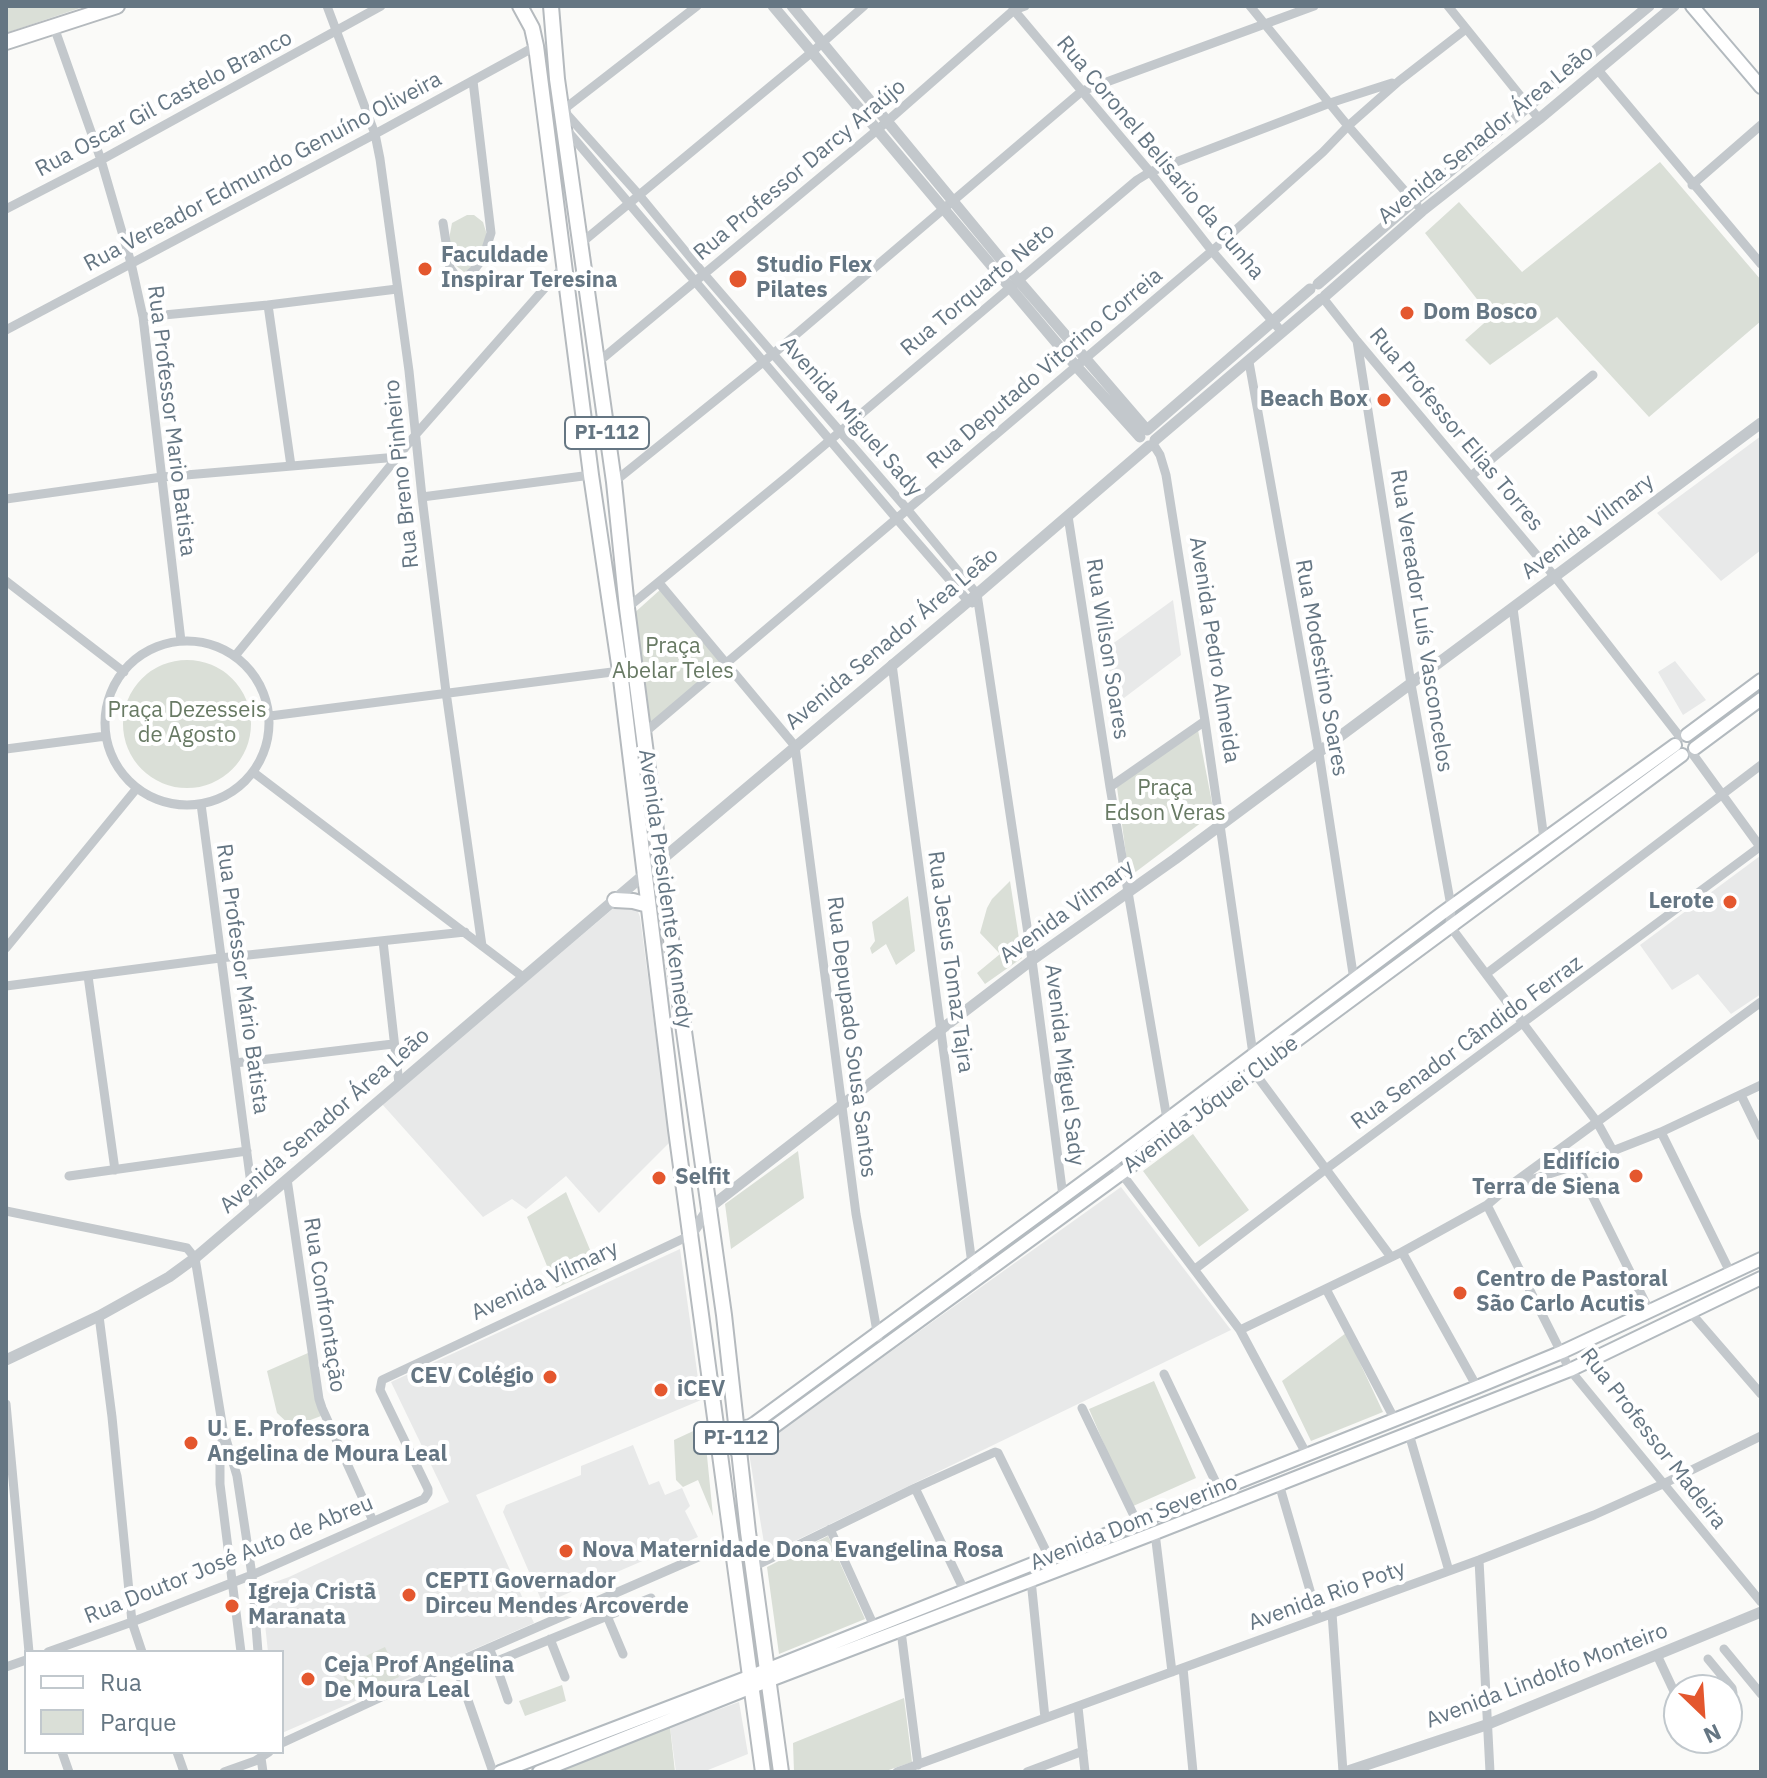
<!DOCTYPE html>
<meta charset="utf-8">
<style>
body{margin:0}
#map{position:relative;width:1767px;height:1778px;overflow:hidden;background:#fafaf8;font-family:"IBM Plex Sans",sans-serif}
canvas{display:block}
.frame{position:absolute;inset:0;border:8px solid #657683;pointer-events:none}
.legend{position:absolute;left:24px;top:1650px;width:260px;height:104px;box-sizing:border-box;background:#fff;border:2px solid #c1c8cd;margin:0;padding:10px 14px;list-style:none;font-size:24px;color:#657683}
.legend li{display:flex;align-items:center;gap:16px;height:40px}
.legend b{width:40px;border:2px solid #c1c8cd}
.north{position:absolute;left:1663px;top:1674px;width:80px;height:80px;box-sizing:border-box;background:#fff;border:2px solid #c1c8cd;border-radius:50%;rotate:155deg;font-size:22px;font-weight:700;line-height:32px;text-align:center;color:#657683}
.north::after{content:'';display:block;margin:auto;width:28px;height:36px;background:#e4572e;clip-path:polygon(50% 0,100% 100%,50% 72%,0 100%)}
</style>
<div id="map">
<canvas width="1767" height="1778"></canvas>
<div class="frame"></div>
<ul class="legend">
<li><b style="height:10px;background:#fff"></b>Rua</li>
<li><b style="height:22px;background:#dadfd7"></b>Parque</li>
</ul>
<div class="north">N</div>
</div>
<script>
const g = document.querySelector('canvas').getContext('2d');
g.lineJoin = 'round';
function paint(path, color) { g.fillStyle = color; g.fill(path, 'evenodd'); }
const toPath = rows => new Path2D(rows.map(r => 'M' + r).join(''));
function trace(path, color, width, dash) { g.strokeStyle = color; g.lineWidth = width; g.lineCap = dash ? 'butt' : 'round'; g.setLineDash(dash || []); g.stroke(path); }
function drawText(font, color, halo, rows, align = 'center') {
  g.font = font + ' "IBM Plex Sans",sans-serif'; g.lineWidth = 8; g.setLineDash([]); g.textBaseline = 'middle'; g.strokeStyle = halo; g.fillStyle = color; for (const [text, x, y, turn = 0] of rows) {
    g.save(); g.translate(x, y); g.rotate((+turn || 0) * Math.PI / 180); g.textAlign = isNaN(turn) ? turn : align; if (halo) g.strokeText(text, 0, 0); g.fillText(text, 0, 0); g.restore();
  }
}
paint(toPath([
 [1761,436,1761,550,1721,581,1657,513],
 [1173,600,1181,655,1112,707,1104,650],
 [1675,661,1706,700,1683,715,1658,672],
 [1760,856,1761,994,1731,1014,1698,974,1672,990,1640,945],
 [622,904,637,909,640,917,670,1142,599,1213,566,1176,526,1209,512,1199,483,1217,382,1104,615,907],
 [1121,1187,1231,1330,766,1555,749,1453],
 [680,1249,701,1400,476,1495,534,1623,282,1733,282,1652,268,1652,261,1587,289,1577,449,1502,391,1382],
 [633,1445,649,1485,659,1481,665,1495,682,1488,690,1506,685,1511,698,1537,543,1604,503,1512,506,1505,581,1475,581,1466],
 [739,1702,748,1754,703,1772,676,1772,670,1727]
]), '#e8e9e9');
paint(toPath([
 [14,6,86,6,6,33,6,9],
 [1660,162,1761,280,1761,321,1649,417,1557,317,1490,365,1465,340,1491,317,1425,233,1459,202,1522,272],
 [467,215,474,215,483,222,487,235,485,250,473,268,464,272,455,265,451,252,449,239,452,223],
 [661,589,726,664,644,733,632,615],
 '123 724a64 64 0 1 1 128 0a64 64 0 1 1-128 0Z',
 [1198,730,1214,813,1129,877,1117,787],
 [1010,881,1022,958,985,984,977,973,1000,954,980,933,987,908,992,899],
 [908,896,915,951,896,965,886,944,872,954,870,948,875,941,872,922],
 [1193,1134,1249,1210,1199,1247,1143,1171],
 [798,1151,804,1198,731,1249,725,1204],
 [566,1192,598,1269,556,1288,527,1217],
 [1346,1333,1383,1412,1311,1441,1282,1381],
 [308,1353,321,1416,292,1427,277,1413,267,1371],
 [1154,1381,1196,1478,1131,1507,1089,1409],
 [704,1426,713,1516,698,1480,683,1487,676,1480,674,1440],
 [828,1536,865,1619,779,1654,767,1567],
 [385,1647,399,1677,353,1698,340,1668],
 [562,1685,566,1701,525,1716,519,1701],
 [904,1698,912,1762,883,1772,794,1772,793,1743],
 [670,1727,675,1772,556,1772]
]), '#dadfd7');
const secondary = toPath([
 [1692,6,1761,87],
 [1687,735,1761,680],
 [1695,748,1761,699],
 [735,1429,750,1426,755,1423,1112,1161,1441,914,1675,745],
 [738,1453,1122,1173,1254,1072,1682,755],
 [500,1772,751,1676,1477,1387,1562,1352,1761,1259],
 [539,1772,752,1687,1155,1533,1570,1370,1761,1278]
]);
const primary = toPath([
 [520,6,532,28,536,46,591,475,620,671,676,1130,763,1772],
 [551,6,557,79,614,482,627,608,660,861,724,1315,748,1532,781,1772],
 [6,42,117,6],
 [615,900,633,901,648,905]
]);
trace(secondary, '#b3babf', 16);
trace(primary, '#b5babe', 18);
trace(toPath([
 [327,6,375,134,380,159,409,371,422,497,446,692,482,946],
 [697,6,563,110,640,196,704,274,907,509,977,594,1032,960,1063,1196],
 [1250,6,1348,126,1417,205],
 [1448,6,1539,119],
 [1013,9,1150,172,1212,251,1282,332],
 [54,27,101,160,131,263,143,317,181,641],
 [1598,70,1761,264],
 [565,128,896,518,968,601,972,603],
 [1692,185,1761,125],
 [6,209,101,160,381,6],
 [443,223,450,268,458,279,465,278,474,270,483,258,491,233,473,81],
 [580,244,812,52,864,6],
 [1323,298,1357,341,1555,577,1680,737],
 [268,305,291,466],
 [143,317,268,305,397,289],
 [6,330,375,134,536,46],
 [1357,341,1411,684,1451,906,1450,926,1597,1122,1613,1151],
 [1249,362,1319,753,1354,980],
 [597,363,876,131,1014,10,1025,6],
 [1153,444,1160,455,1166,475,1205,721,1253,1054,1254,1072,1391,1257],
 [1471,476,1593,375],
 [614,482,773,354,1082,91,1314,6],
 [422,497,591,475],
 [6,499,162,477,398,457],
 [1068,516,1110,787,1167,1119],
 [6,581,124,672],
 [659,583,795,746,856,1214,878,1337],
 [627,608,789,475,1137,180,1150,172,1330,103,1392,83],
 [1513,608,1544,839],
 '105 723a82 82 0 1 1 164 0a82 82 0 1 1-164 0Z',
 [235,656,417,433,565,265],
 [892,664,972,1264,977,1277],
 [270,716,620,671],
 [644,733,1212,251,1323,152,1348,126,1399,81,1466,29],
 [6,749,106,736],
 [1692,753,1761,848],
 [253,772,523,977],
 [1110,787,1205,721],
 [201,804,254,1207],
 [383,941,399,1084],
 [6,948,137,788],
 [1486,974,1761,765],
 [88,976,115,1170],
 [6,986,220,958,465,932],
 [235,1063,393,1044],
 [1741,1095,1761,1136],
 [1661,1132,1731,1274],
 [1112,1161,1240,1330,1307,1455],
 [1577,1165,1650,1312],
 [69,1176,247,1151],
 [287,1179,319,1399,322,1408,373,1521],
 [1515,1185,1577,1165,1661,1132,1761,1085],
 [1487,1205,1570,1370,1761,1602],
 [6,1211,187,1248,195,1258,223,1429,237,1476,252,1575,258,1652],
 [1402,1252,1477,1387],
 [1195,1269,1326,1169,1761,846],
 [1326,1289,1395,1420],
 [1690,1312,1761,1394],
 [99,1316,112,1417,132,1622,142,1652],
 [1240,1330,1402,1252,1487,1205,1508,1187,1761,1002],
 [1164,1374,1219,1489],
 [6,1404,29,1652],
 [1082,1408,1137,1522],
 [223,1433,220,1458,220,1484,241,1652],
 [1409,1434,1449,1571],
 [1279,1484,1318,1618],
 [915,1488,964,1590],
 [830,1529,874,1626],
 [1155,1533,1172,1672],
 [1479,1560,1490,1772],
 [753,1567,915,1488,995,1452,998,1453,1049,1557],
 [1031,1580,1045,1718],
 [1332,1613,1343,1772],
 [607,1616,623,1654],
 [901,1631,918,1765],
 [550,1639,565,1677],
 [489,1648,495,1662,651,1598],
 [1724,1649,1761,1694],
 [48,1652,132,1622,252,1575,424,1499,428,1493,428,1489,380,1390,382,1380,691,1235],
 [1657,1655,1679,1702],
 [1708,1659,1732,1688,1733,1693,1727,1701],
 [495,1662,508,1700],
 [455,1663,493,1772],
 [6,1667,26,1660],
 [1183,1668,1193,1772],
 [1078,1707,1085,1772],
 [282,1743,455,1663,735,1541],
 [62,1752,69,1772],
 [177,1752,184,1772],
 [261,1758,263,1772],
 [224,1772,255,1761,269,1752],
 [897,1772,1479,1560,1594,1515,1663,1484,1761,1436],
 [1027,1772,1083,1751]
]), '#c3c8cc', 9);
trace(toPath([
 [773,6,1076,366,1140,437],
 [792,6,1018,280,1147,430,1310,289],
 [1318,284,1414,201,1649,6],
 [1325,296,1422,211,1539,119,1674,6],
 [1155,440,1321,299],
 [691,1235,709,1208,842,1105,1032,960,1175,859,1761,423],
 [6,1360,99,1316,169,1277,195,1258,660,861,977,594,1149,446],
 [1345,1772,1486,1725,1761,1612]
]), '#c3c8cc', 11);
trace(secondary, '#fff', 12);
trace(primary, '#fff', 14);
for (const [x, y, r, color] of [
 [425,269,8,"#e4572e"],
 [738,279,10,"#e4572e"],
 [1407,313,8,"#e4572e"],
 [1384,400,8,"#e4572e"],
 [1730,902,8,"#e4572e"],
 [1636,1176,8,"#e4572e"],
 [659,1178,8,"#e4572e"],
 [1460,1293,8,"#e4572e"],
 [550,1377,8,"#e4572e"],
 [661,1390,8,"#e4572e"],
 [191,1443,8,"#e4572e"],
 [566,1551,8,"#e4572e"],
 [409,1595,8,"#e4572e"],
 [232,1606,8,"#e4572e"],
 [308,1679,8,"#e4572e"]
]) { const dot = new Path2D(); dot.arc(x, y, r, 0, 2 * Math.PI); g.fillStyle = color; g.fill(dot); trace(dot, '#fff', 3); }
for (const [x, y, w] of [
 [607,433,84],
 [736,1438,84]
]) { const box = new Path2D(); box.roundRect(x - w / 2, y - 16, w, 32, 6); g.fillStyle = '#fff'; g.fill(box); trace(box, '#657683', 2); }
drawText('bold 20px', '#657683', null, [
 ["PI-112",607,433],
 ["PI-112",736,1438]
]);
drawText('22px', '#657683', '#fff', [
 ["Rua Oscar Gil Castelo Branco",164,104,-28],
 ["Avenida Senador Área Leão",1486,135,-39],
 ["Rua Coronel Belisario da Cunha",1160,158,50],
 ["Rua Professor Darcy Araújo",800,170,-40],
 ["Rua Vereador Edmundo Genuíno Oliveira",263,172,-28],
 ["Rua Torquarto Neto",978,290,-40],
 ["Rua Deputado Vitorino Correia",1045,369,-40],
 ["Avenida Miguel Sady",851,417,49],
 ["Rua Professor Mario Batista",171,421,83],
 ["Rua Professor Elias Torres",1456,430,50],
 ["Rua Breno Pinheiro",402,474,-96],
 ["Avenida Vilmary",1588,527,-37],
 ["Rua Vereador Luís Vasconcelos",1421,621,81],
 ["Avenida Senador Área Leão",892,639,-40],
 ["Rua Wilson Soares",1107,649,81],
 ["Avenida Pedro Almeida",1214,650,81],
 ["Rua Modestino Soares",1321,668,80],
 ["Avenida Presidente Kennedy",665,889,82],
 ["Avenida Vilmary",1067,912,-36],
 ["Rua Jesus Tomaz Tajra",950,962,82],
 ["Rua Professor Mário Batista",242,979,82],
 ["Rua Depupado Sousa Santos",851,1037,83],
 ["Rua Senador Cândido Ferraz",1467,1043,-36],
 ["Avenida Miguel Sady",1064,1065,83],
 ["Avenida Jóquei Clube",1211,1105,-37],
 ["Avenida Senador Área Leão",325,1121,-41],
 ["Avenida Vilmary",545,1281,-25],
 ["Rua Confrontação",324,1305,81],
 ["Rua Professor Madeira",1653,1439,52],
 ["Avenida Dom Severino",1134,1523,-22],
 ["Rua Doutor José Auto de Abreu",229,1560,-22],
 ["Avenida Rio Poty",1327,1596,-20],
 ["Avenida Lindolfo Monteiro",1547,1676,-21]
]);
drawText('bold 22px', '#657683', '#fff', [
 ["Faculdade",441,256],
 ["Inspirar Teresina",441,281],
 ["Studio Flex",756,266],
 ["Pilates",756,291],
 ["Dom Bosco",1423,313],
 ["Beach Box",1368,400,"right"],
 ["Lerote",1714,902,"right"],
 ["Edifício",1620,1163,"right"],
 ["Terra de Siena",1620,1188,"right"],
 ["Selfit",675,1178],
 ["Centro de Pastoral",1476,1280],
 ["São Carlo Acutis",1476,1305],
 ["CEV Colégio",534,1377,"right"],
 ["iCEV",677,1390],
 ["U. E. Professora",207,1430],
 ["Angelina de Moura Leal",207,1455],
 ["Nova Maternidade Dona Evangelina Rosa",582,1551],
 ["CEPTI Governador",425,1582],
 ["Dirceu Mendes Arcoverde",425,1607],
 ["Igreja Cristã",248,1593],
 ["Maranata",248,1618],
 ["Ceja Prof Angelina",324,1666],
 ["De Moura Leal",324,1691]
], 'left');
drawText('22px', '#687a64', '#fff', [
 ["Praça",673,647],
 ["Abelar Teles",673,672],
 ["Praça Dezesseis",187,711],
 ["de Agosto",187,736],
 ["Praça",1165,789],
 ["Edson Veras",1165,814]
]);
</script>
